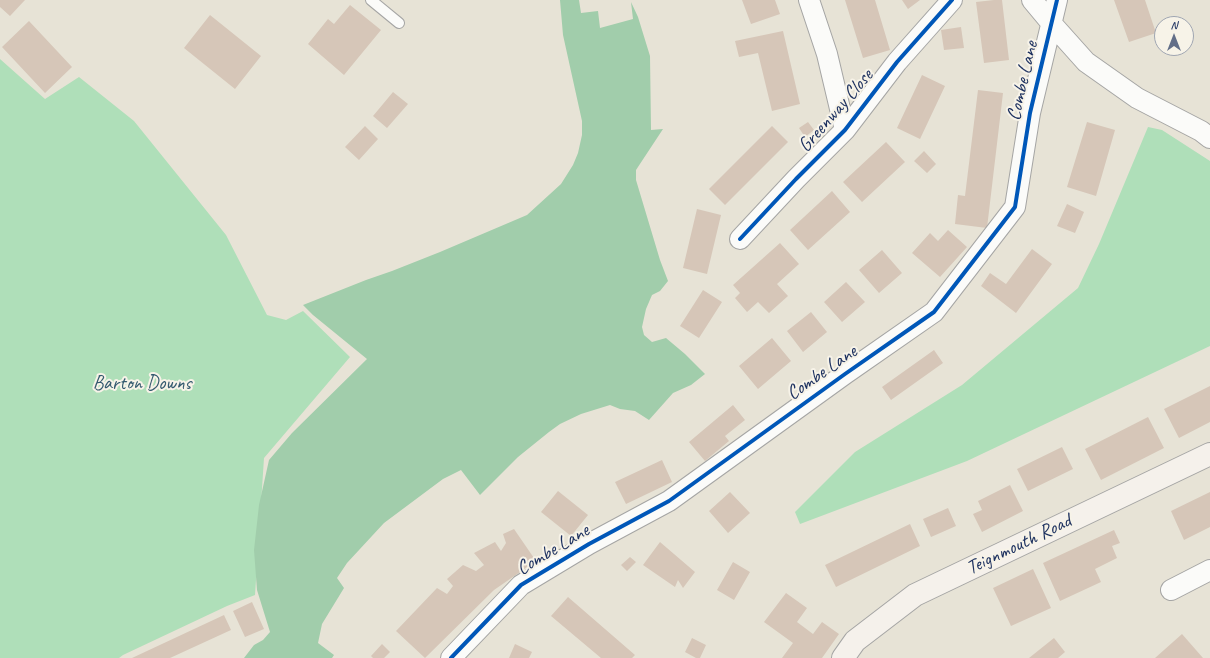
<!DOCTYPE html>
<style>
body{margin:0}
#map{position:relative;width:1210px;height:658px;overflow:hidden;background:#e7e3d6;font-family:Caveat,sans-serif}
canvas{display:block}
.north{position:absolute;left:1154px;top:16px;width:40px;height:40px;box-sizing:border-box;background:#f7f3e8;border:1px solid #9fa5b1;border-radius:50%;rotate:0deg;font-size:11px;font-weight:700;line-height:16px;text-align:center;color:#1b2f5e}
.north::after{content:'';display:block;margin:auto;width:14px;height:18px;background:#626e88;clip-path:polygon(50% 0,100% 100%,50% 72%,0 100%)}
</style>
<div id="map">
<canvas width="1210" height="658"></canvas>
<div class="north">N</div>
</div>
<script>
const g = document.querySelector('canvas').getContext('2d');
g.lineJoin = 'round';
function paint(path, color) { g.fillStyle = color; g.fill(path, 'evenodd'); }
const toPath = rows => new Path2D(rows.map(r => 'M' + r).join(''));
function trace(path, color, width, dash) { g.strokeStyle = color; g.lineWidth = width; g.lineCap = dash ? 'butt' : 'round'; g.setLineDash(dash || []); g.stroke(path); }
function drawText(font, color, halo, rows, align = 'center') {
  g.font = font + ' Caveat,sans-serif'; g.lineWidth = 4; g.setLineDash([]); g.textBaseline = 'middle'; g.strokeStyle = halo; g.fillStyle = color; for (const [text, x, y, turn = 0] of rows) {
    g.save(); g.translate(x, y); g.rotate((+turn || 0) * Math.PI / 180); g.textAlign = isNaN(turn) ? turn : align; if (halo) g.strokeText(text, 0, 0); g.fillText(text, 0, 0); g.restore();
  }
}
paint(toPath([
 [0,59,45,99,79,77,134,121,226,235,267,315,286,320,303,311,350,357,264,458,255,595,227,606,123,655,119,658,0,658],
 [1148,127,1162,130,1210,161,1210,346,967,461,800,524,795,512,855,452,962,385,1078,288,1099,244]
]), '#afdfb9');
paint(toPath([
 [560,0,579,0,581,13,598,11,600,28,633,19,631,2,638,17,650,56,651,130,663,129,636,170,636,180,660,260,668,281,660,291,652,295,646,309,642,327,644,335,652,342,666,338,685,354,705,374,691,385,673,393,649,420,635,411,620,409,610,405,581,414,560,424,549,432,518,457,480,495,461,470,443,479,384,523,347,563,337,578,344,588,322,624,318,643,334,655,332,658,244,658,254,645,263,640,270,632,257,590,254,550,259,505,269,460,292,433,367,359,313,315,303,305,366,280,392,271,440,252,527,215,561,184,573,165,578,153,582,135,582,121,563,35]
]), '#a1cdab');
paint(toPath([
 [0,0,25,0,10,16,0,7],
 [742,0,775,0,780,14,751,24],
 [845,0,875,0,890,50,863,58],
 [902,0,920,0,908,9],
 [994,0,1002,0,1009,60,984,63,976,2],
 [1114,0,1145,0,1156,33,1129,42],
 [350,5,381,30,344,75,308,44,328,19,334,24],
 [210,15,261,56,235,89,184,48],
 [29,21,72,67,45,93,2,47],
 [961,27,964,48,944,50,941,30],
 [783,31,800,104,772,111,758,53,739,57,735,41],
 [922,75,945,86,920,139,897,128],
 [978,90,1003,93,987,228,955,224,958,195,965,196],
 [393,92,408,104,387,128,373,116],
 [808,122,814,130,805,137,799,128],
 [1087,122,1115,130,1096,196,1067,187],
 [365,126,378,139,359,160,345,147],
 [772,126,788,142,725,205,709,189],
 [886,142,905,162,862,202,843,182],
 [924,151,936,164,927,173,914,161],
 [832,191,850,212,808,250,790,230],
 [1067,204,1084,212,1075,233,1057,226],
 [697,209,721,215,707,274,683,268],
 [948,230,967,247,940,277,912,253,930,233,938,241],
 [780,243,799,264,777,284,788,296,769,313,758,302,747,312,735,298,740,293,733,285],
 [1032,249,1052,264,1016,313,981,286,990,273,1006,284],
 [882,250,902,273,879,293,859,270],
 [846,282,865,302,842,322,824,302],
 [703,290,722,302,699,338,680,326],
 [811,312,827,332,803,352,787,331],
 [772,338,791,361,758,389,739,366],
 [934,350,943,363,891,400,882,387],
 [1210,386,1210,422,1179,438,1164,409],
 [733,405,745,420,725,436,729,441,705,461,689,442],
 [1148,417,1164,448,1101,480,1085,449],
 [1062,447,1073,469,1028,491,1017,469],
 [662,460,672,482,626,504,615,482],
 [1010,485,1023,511,982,532,973,514,982,510,978,501],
 [558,491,588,515,571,536,541,512],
 [730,492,750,513,728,533,709,511],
 [1210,492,1210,527,1184,540,1171,511],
 [948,508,956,526,931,537,923,519],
 [910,524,920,546,836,587,825,565],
 [514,529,536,561,494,590,425,658,396,631,437,588,447,594,453,586,447,579,463,565,476,571,484,565,474,553,495,542,501,551,506,543,503,534],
 [1114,530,1120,543,1112,546,1117,558,1095,569,1101,582,1060,601,1043,563],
 [660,542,695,572,683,588,678,580,675,587,643,565],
 [630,557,636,562,627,571,621,565],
 [733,562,750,572,734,600,717,590],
 [1033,569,1051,608,1011,626,993,588],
 [786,593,807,608,797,622,813,634,822,622,839,634,822,658,782,658,793,643,764,622],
 [568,597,635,655,632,658,601,658,551,616],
 [252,602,264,629,245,637,233,611],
 [224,615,231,630,170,658,132,658],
 [1182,634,1203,658,1155,658],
 [692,638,706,645,700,658,696,658,685,652],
 [1054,638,1065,652,1058,658,1029,658],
 [382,644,390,652,384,658,373,658,371,656],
 [515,644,532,652,529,658,509,658]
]), '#d6c6b8');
const service = toPath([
 [371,0,399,23]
]);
const minor = toPath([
 [809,0,827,54,845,130],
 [1032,0,1052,24,1086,62,1137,98,1201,131,1210,138],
 [740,239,796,179,845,130,897,62,952,0],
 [1171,590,1210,570],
 [451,658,521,585,589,544,669,501,845,374,934,312,1015,207,1030,113,1057,0]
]);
const secondary = toPath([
 [843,658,855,641,915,595,1210,454]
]);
trace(service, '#a5a5a4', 12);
trace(minor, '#a5a5a4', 22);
trace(secondary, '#a5a5a4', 24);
trace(service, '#fbfbf9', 10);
trace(minor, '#fbfbf9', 20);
trace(secondary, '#f5f1eb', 22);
trace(toPath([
 [740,239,796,179,845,130,897,62,952,0],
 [451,658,521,585,589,544,669,501,845,374,934,312,1015,207,1030,113,1057,0]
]), '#0057b8', 4);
drawText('20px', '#1b2f5e', '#f7f3e8', [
 ["Combe Lane",1023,81,-77],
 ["Greenway Close",836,111,-49],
 ["Combe Lane",822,373,-35],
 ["Teignmouth Road",1019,545,-26],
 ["Combe Lane",553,550,-31]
]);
drawText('20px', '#345a6f', '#f7f3e8', [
 ["Barton Downs",142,384]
]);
</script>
